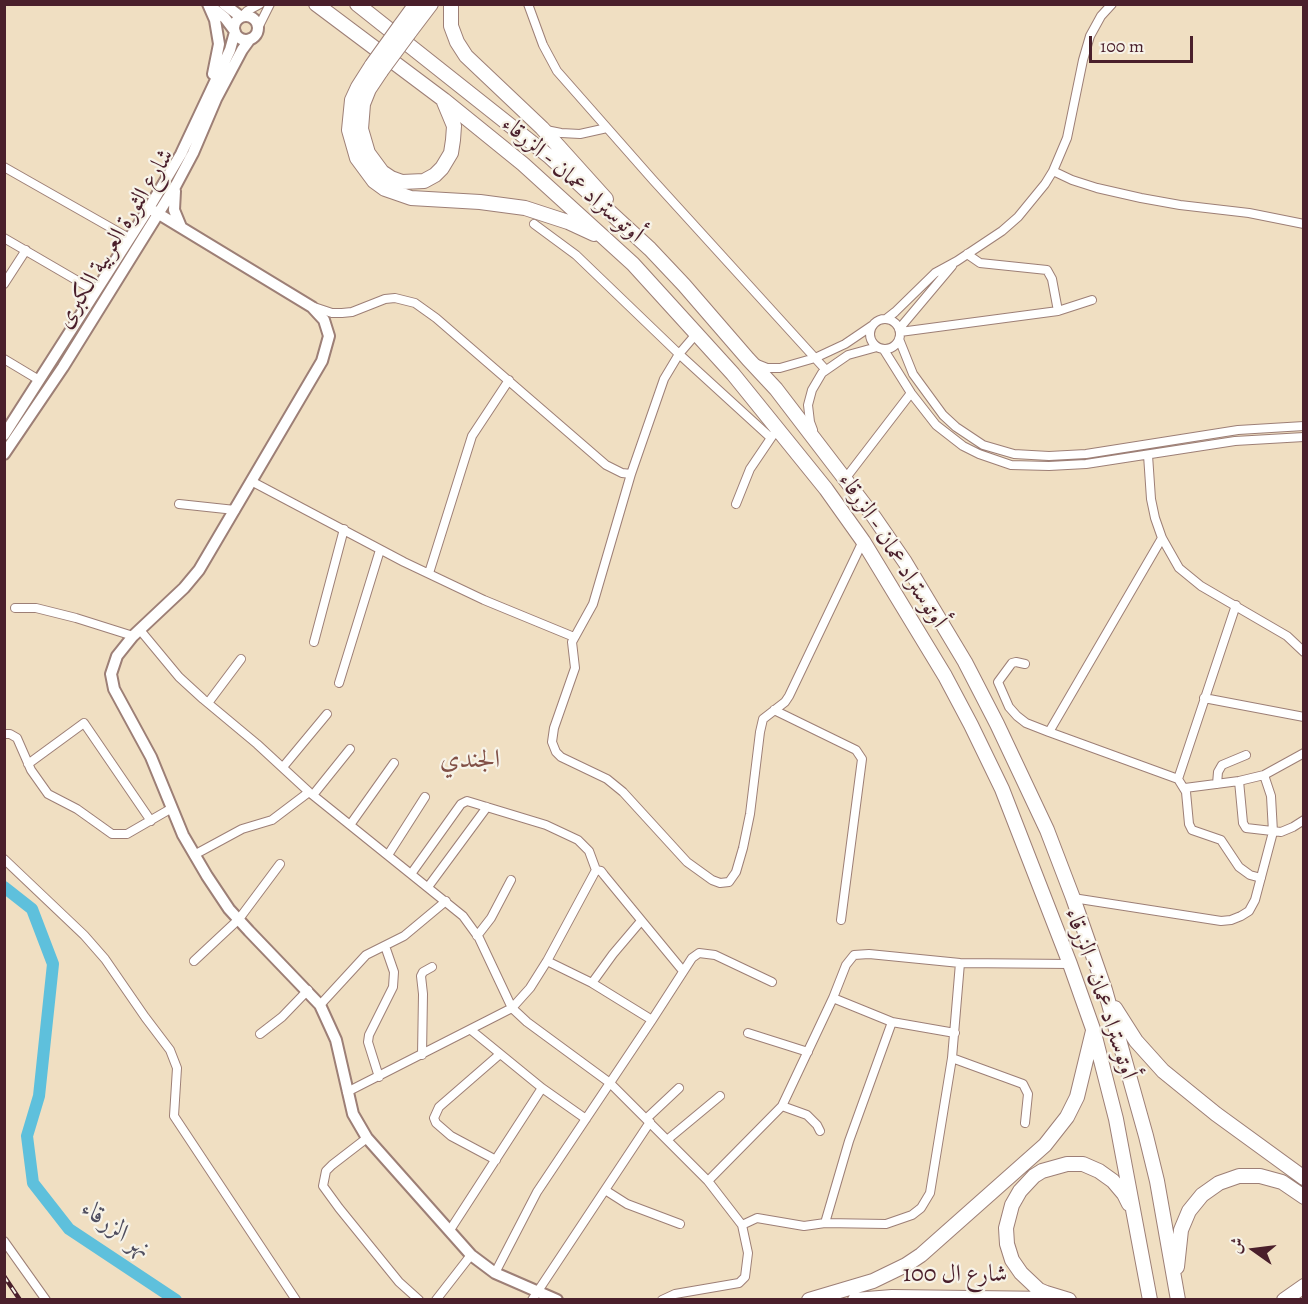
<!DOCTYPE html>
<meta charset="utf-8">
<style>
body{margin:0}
#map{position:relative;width:1308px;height:1304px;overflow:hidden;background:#f0dfc2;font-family:Alegreya,Amiri,serif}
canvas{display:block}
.frame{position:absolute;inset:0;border:6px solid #4a1f2b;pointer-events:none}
.north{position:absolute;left:1224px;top:1220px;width:60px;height:60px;-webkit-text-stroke:4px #f7f3e8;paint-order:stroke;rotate:284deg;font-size:16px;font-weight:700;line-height:24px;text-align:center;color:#4a1f2b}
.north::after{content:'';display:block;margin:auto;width:21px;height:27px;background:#4a1f2b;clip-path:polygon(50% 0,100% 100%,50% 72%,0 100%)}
.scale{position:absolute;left:1089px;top:36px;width:104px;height:27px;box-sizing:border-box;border:3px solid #4a1f2b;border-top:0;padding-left:8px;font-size:18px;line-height:21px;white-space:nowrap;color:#4a1f2b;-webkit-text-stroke:4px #f7f3e8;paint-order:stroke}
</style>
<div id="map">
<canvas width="1308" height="1304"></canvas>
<div class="frame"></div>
<div class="north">ش</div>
<div class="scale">100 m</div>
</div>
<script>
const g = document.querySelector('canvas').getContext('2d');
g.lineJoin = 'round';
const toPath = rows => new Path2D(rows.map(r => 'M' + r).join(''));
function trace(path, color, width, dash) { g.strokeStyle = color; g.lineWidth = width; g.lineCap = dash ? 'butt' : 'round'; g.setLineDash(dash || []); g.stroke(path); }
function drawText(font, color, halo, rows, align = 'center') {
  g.font = font + ' Alegreya,Amiri,serif'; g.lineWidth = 4.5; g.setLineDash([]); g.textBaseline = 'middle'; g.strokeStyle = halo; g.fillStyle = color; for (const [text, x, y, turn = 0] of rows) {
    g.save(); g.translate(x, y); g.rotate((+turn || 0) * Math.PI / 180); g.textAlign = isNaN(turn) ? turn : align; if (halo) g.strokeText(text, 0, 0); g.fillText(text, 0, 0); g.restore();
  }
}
trace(toPath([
 [4,887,32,909,53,964,39,1096,27,1136,33,1183,69,1229,176,1300]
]), '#5ec0dc', 12);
const street = toPath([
 [528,4,543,45,557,71,653,180,825,369],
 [242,16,247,11,260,4],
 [258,28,270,4],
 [546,130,561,133,580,134,607,128],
 [4,167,129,238],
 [1053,171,1072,180,1097,188,1141,198,1180,205,1249,213,1304,224],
 [534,224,576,255,679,354,771,438],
 [4,238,95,291],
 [967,254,980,263,1047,270,1052,279,1058,311],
 [4,284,26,250],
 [314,307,332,313,342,313,352,312,385,299,395,298,415,303,436,318,606,465,622,473,631,474],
 '870 334a15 15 0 1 1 30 0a15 15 0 1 1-30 0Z',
 [886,319,895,312,935,273,957,261,1002,231,1018,217,1045,184,1053,171,1067,138,1083,60,1090,36,1101,16,1112,4],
 [899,329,952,266],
 [900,332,1058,311,1092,300],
 [697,333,679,354,664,379,631,474,593,604,572,642,575,668,554,728,552,742,556,752,561,757,607,779,623,792,687,862,712,880,720,883,729,882,736,872,743,848,750,814,760,732,763,719,785,702,789,696,863,541],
 [899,339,913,374,943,415,956,427,983,445,1014,454,1049,456,1086,454,1238,430,1304,426],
 [884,350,911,393,936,425,963,446,979,454,1011,465,1049,466,1086,464,1235,441,1304,437],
 [4,359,39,380],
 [757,364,767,368,780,368,815,358,845,344,873,325],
 [813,430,810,422,808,405,812,390,822,373,848,355,877,347],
 [1148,455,1151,499,1155,518,1162,538,1179,568,1201,586,1287,636,1304,652],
 [845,479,911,393],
 [251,481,404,562,484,600,574,637],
 [179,504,235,510],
 [736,504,750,469,773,435],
 [429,573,472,436,509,380],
 [15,608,36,608,76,618,133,636],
 [140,630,179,677,203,699,257,744,309,792,463,916,479,938,512,1008,527,1022,610,1083,708,1181,742,1225,748,1253,745,1277,739,1283,675,1294,662,1300],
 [314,642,344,529],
 [1025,664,1016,662,1012,663,998,682,1009,707,1017,716,1026,723,1049,732,1178,779,1186,792,1189,824,1192,830,1221,840,1239,867,1250,875,1261,878],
 [339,683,380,550],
 [1204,698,1304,717],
 [208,703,241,659],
 [774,710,856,750,862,759,841,920],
 [1049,732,1162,538],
 [4,734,10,734,17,738,31,770,48,794,77,809,112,834,127,834,172,808],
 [28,764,84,723,151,821],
 [283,767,327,714],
 [1178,779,1236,605],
 [1239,781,1243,823,1246,828,1281,832,1293,827,1304,820],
 [1217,784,1218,772,1222,765,1246,755],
 [1185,788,1239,781,1264,775,1304,753],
 [313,795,350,749],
 [350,825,394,763],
 [194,855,242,829,272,820,309,792],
 [388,855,425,797],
 [4,859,84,935,105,959,145,1017,170,1050,177,1068,174,1116,296,1300],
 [411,874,461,804,467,801,546,825,578,840,589,851,596,870],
 [428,887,487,807],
 [1073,898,1221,921,1231,920,1241,916,1249,911,1255,900,1273,832,1271,796,1264,775],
 [477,936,491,918,511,880],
 [194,961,239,919,280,864],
 [547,961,592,983,652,1020],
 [592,983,613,954,641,921],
 [833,998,892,1022,955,1033],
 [320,1005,366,955,404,936,446,901],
 [471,1030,542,1088,586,1119],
 [748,1033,808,1052],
 [260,1034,282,1017,308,990],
 [422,1055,423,994,421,976,423,972,432,967],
 [952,1058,1023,1084,1028,1094,1025,1123],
 [379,1077,368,1042,369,1035,393,987,394,972,385,946],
 [347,1092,512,1008,530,988,547,961,596,870,601,871,604,875,683,971],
 [782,1106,807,1115,817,1125,820,1131],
 [647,1118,679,1088],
 [367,1138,332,1165,326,1171,323,1186,339,1208,399,1282,419,1300],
 [667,1140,720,1096],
 [496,1160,451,1136,436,1123,434,1118,439,1107,500,1054],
 [708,1181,782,1106,833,998,846,965,854,955,869,954,960,963,1070,964],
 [605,1190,627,1204,680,1224],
 [825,1223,886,1224,912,1215,921,1208,930,1193,952,1058,960,963],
 [742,1225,757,1218,804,1226,825,1223,849,1141,892,1022],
 [450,1230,542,1088],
 [4,1241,46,1300],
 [495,1273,537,1192,652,1020,692,958,699,953,715,955,772,982],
 [436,1300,471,1255],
 [532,1300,650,1122]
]);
const secondary = toPath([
 [208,4,215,20,219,44,213,74],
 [224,4,241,17],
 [209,5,225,18,234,30],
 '234 28a12 12 0 1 1 24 0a12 12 0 1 1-24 0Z',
 [175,191,174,210,181,227],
 [149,208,312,307,324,320,329,336,322,361,199,570,184,588,133,636,117,656,111,674,114,689,151,757,183,835,207,876,229,909,249,931,320,1005,336,1040,353,1114,367,1138,471,1255,495,1273,557,1300],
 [4,435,149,208,181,154,230,50,235,32],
 [4,454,63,367,176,185,193,153,216,99,242,50,250,39]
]);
const highway = toPath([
 [316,4,444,100,523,164,633,264,733,374,826,489,863,541,945,676,971,725,1002,789,1070,964,1093,1029,1116,1119,1150,1300],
 [357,4,550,157,650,249,684,285,748,359,776,389,874,517,905,562,965,662,997,724,1047,830,1073,898,1105,990,1146,1136,1157,1181,1178,1300],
 [451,4,451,26,457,42,466,56,542,128,606,199],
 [400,26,416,4],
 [409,33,431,4],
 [372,65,358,87,352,100,349,130,357,158,374,181,385,189,411,198,480,202,525,208,568,222,594,234],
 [381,71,369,89,363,104,361,129,368,153,382,172,391,178,402,182,424,181,435,175,442,168,451,153,453,140,454,126,444,102],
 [1115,1008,1136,1041,1163,1071,1216,1114,1304,1178],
 [1177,1267,1181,1230,1189,1211,1202,1195,1219,1183,1239,1176,1260,1176,1282,1182,1304,1197],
 [809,1300,873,1281,906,1265,921,1255,1045,1145,1067,1117,1077,1097,1093,1031],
 [855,1300,892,1297,1053,1299],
 [1069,1300,1046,1293,1039,1290,1021,1273,1012,1260,1007,1244,1006,1228,1012,1205,1020,1191,1034,1176,1042,1171,1067,1164,1083,1164,1099,1171,1113,1181,1124,1194,1129,1204],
 [1284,1300,1304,1286]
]);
trace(street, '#9d7f76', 10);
trace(secondary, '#9d7f76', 14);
trace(highway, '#9d7f76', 16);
trace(street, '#fff', 8);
trace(secondary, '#fff', 10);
trace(highway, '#fff', 14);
const rail = toPath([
 [4,1276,20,1300]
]);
trace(rail, '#4a1f2b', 4.5);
trace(rail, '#f7f3e8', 2, [7]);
const highwayBridge = toPath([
 [372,65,400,26],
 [381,71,409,33]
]);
trace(highwayBridge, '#9d7f76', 16, []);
trace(highwayBridge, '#fff', 14);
drawText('24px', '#4a1f2b', '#f7f3e8', [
 ["أوتوستراد عمان - الزرقاء",572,180,41],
 ["شارع الثورة العربية الكبرى",116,239,-59],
 ["أوتوستراد عمان - الزرقاء",892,551,57],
 ["أوتوستراد عمان - الزرقاء",1100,994,71],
 ["شارع ال 100",955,1275]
]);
drawText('26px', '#815046', '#f7f3e8', [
 ["الجندي",470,761]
]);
drawText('italic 26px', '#504f60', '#f7f3e8', [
 ["نهر الزرقاء",116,1230,36]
]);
</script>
